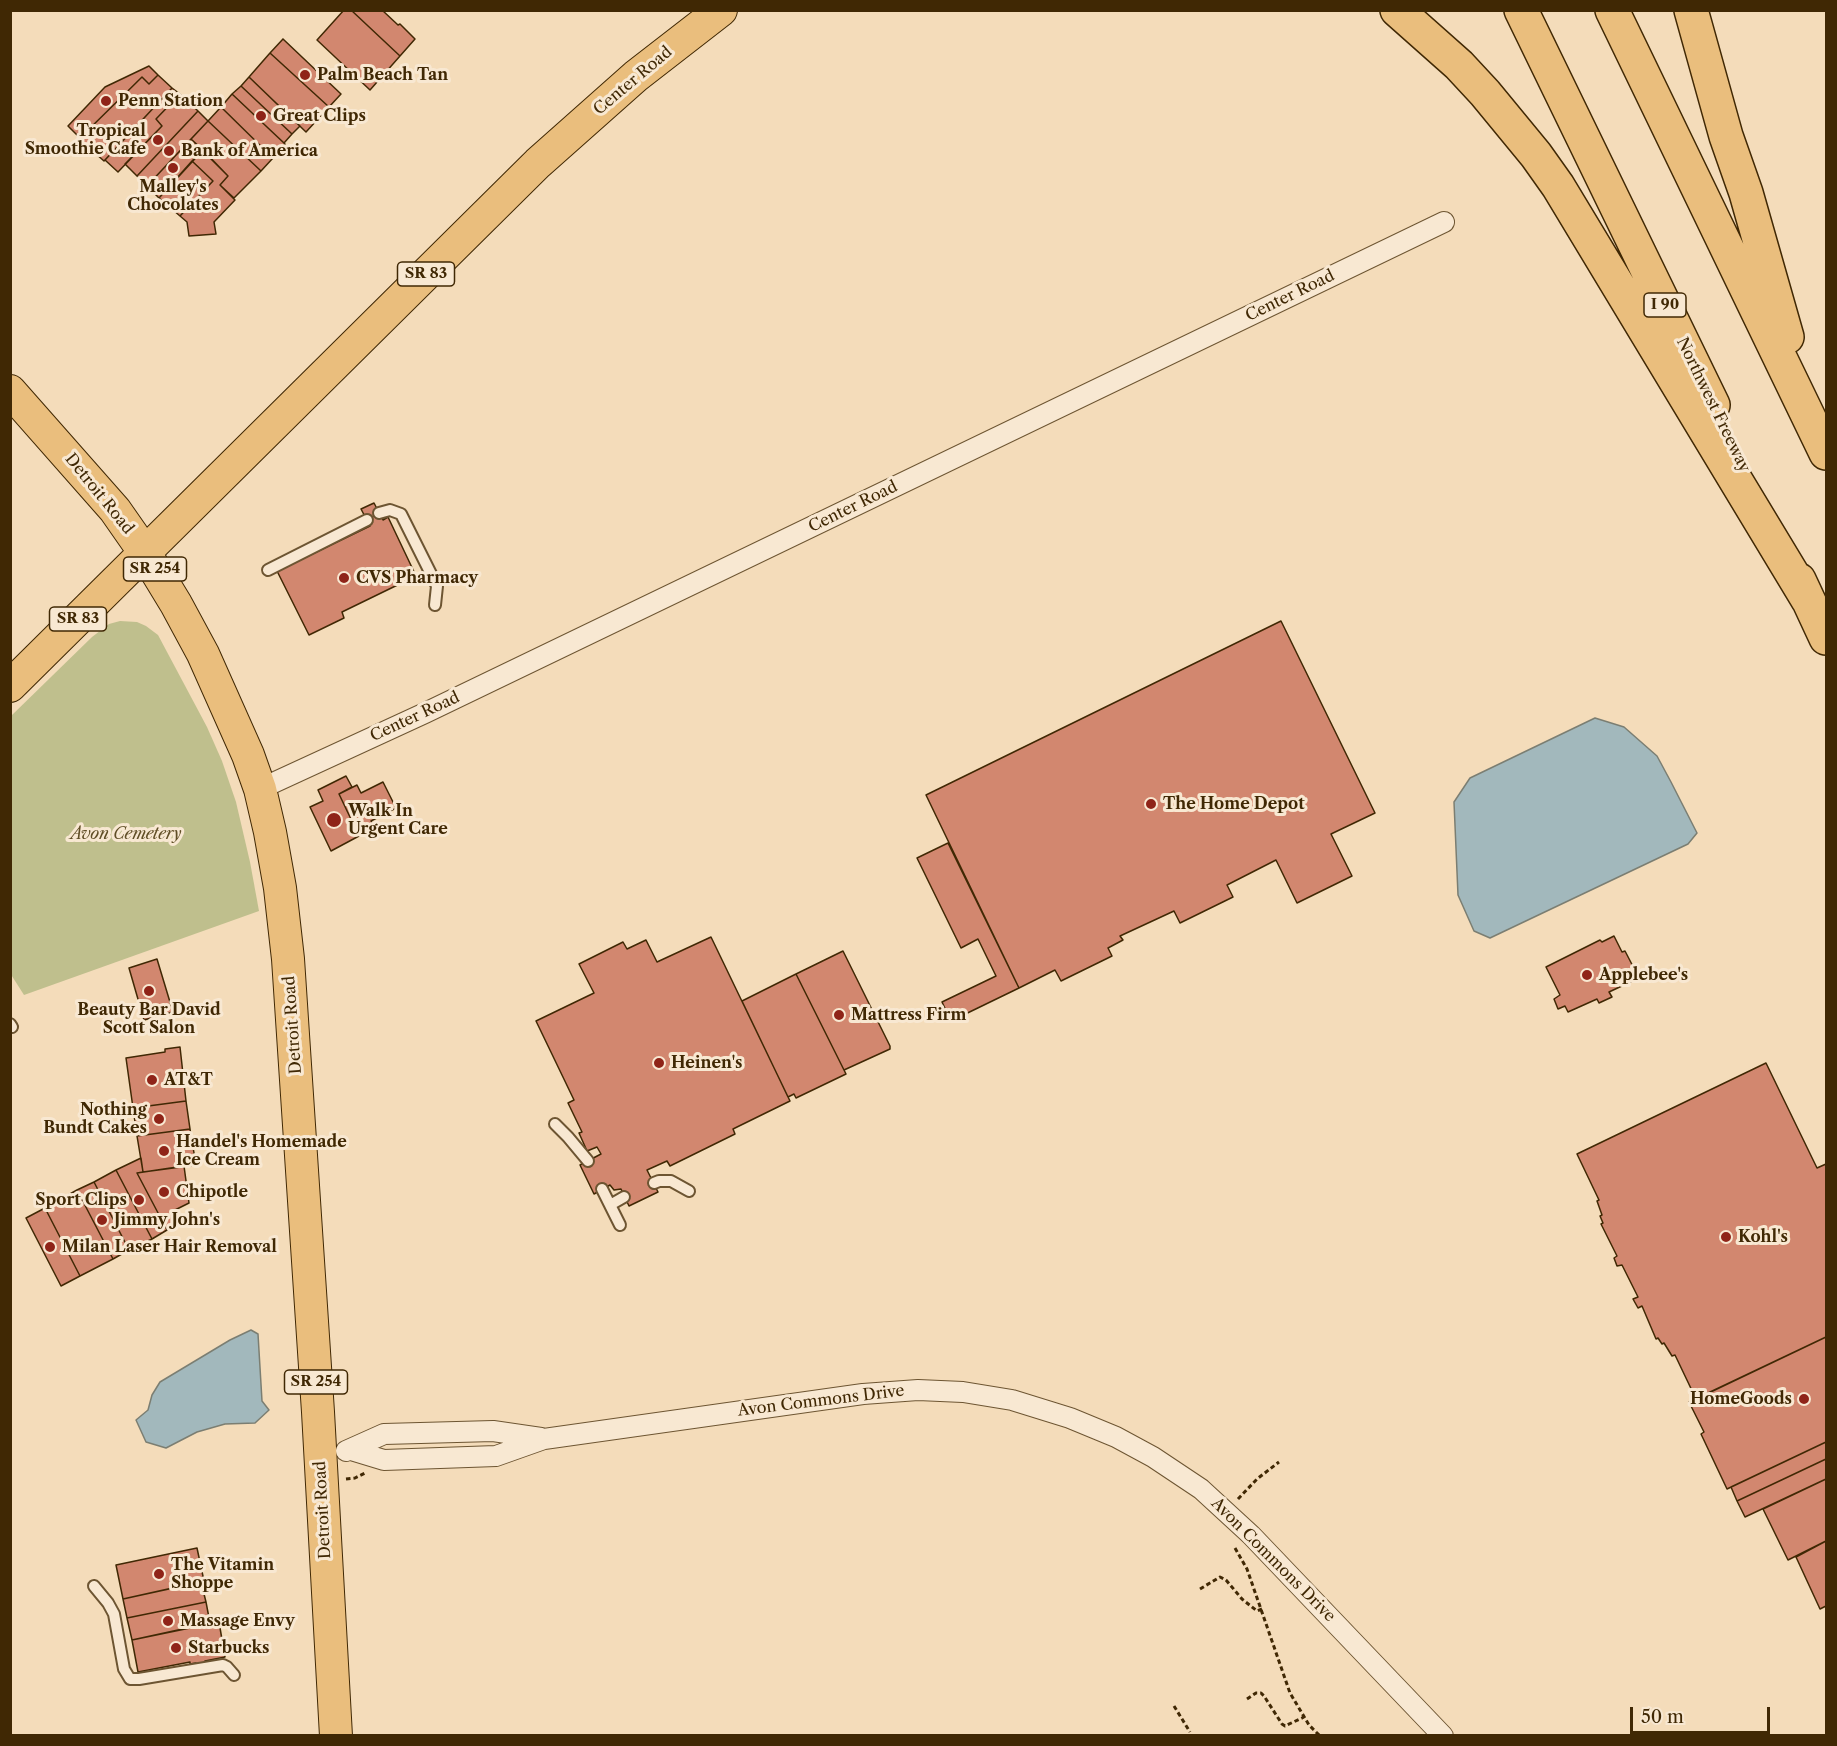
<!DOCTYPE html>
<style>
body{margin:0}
#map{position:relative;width:1837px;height:1746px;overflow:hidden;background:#f4dcba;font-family:"Libre Caslon Text",serif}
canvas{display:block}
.frame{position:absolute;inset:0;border:12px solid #402804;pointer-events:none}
.scale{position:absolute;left:1630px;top:1707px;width:140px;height:27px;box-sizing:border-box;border:3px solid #402804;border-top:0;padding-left:8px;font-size:18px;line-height:21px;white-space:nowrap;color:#402804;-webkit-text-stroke:4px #f8e8d2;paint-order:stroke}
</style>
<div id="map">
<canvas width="1837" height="1746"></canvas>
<div class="frame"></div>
<div class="scale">50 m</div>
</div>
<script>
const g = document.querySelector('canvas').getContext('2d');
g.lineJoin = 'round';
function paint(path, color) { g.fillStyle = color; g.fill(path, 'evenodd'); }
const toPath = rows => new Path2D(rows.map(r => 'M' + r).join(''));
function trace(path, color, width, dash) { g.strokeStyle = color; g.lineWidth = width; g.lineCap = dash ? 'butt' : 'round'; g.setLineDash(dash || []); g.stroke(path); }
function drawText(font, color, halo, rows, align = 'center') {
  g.font = font + ' "Libre Caslon Text",serif'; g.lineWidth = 6; g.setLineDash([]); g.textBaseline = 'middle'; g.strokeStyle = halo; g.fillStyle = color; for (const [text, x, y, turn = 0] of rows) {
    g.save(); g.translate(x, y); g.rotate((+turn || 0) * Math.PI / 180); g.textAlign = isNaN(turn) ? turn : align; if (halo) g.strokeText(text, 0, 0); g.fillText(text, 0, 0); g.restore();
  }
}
paint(toPath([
 [120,621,137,622,146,626,158,635,207,727,222,761,236,802,250,862,259,911,24,995,10,973,11,716,92,637,109,624]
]), '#bfbf8d');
const water = toPath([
 [1595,718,1624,727,1657,756,1671,782,1697,833,1688,844,1490,938,1474,931,1458,895,1454,802,1470,778,1595,718],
 [251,1330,258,1334,262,1401,269,1410,255,1423,225,1424,197,1432,166,1448,146,1442,136,1420,148,1410,152,1395,160,1382,230,1340,251,1330]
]);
paint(water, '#a2b8bc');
trace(water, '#7b7e72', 1.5);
const building = toPath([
 [344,10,351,10,400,56,370,90,317,40,344,10],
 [351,10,382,10,398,25,400,24,415,39,400,56,351,10],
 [283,39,341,94,329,107,270,53,283,39],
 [270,53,329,107,306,132,249,77,270,53],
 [149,66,158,75,149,84,142,77,80,138,68,126,105,87,149,66],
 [158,75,172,88,104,161,79,139,142,77,149,84,158,75],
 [249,77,300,126,292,134,241,86,249,77],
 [241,86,292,134,284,143,232,94,241,86],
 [172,88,180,94,156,119,162,126,118,172,105,160,172,88],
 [180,94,198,111,137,176,125,164,162,126,156,119,180,94],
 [232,94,285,144,273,158,221,107,232,94],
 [221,107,273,158,261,171,208,121,221,107],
 [198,111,208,121,147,186,137,176,198,111],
 [208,121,261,171,234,198,220,185,228,176,191,139,208,121],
 [191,139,203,150,159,198,147,186,191,139],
 [203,150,228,176,220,185,235,200,214,222,216,234,189,236,187,222,180,216,213,181,192,161,203,150],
 [192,161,213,181,180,216,159,198,192,161],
 [374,503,383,520,388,517,416,576,342,612,344,618,309,635,277,571,370,526,361,509,374,503],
 [1281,621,1375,813,1331,834,1352,876,1297,903,1276,860,1227,885,1233,897,1180,923,1174,911,1120,936,1123,940,1108,948,1112,956,1061,981,1055,970,1019,988,926,795,1281,621],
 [346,776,352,787,339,794,359,836,331,851,310,807,323,801,318,790,346,776],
 [383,782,396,808,371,821,375,828,359,836,339,794,357,785,361,793,383,782],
 [948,843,1019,988,951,1021,942,1002,996,976,978,939,961,948,917,858,948,843],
 [1614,936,1622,952,1625,951,1639,978,1609,992,1612,997,1599,1003,1597,999,1568,1012,1565,1006,1558,1009,1554,999,1560,995,1546,967,1600,940,1602,942,1614,936],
 [711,937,790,1101,733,1129,735,1134,670,1166,667,1161,647,1170,658,1192,629,1206,621,1189,614,1190,610,1185,594,1194,580,1165,601,1154,597,1147,587,1151,579,1133,582,1132,568,1103,574,1100,536,1021,594,993,579,964,623,942,627,949,646,940,657,962,711,937],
 [843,951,890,1046,890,1049,844,1070,796,974,843,951],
 [157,959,173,1012,144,1020,129,968,157,959],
 [796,974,846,1074,796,1098,794,1094,788,1097,742,1001,796,974],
 [180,1047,186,1101,133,1108,126,1058,165,1052,165,1049,180,1047],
 [1766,1063,1817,1168,1826,1164,1826,1337,1696,1399,1675,1355,1672,1356,1664,1343,1662,1344,1658,1338,1656,1339,1642,1306,1638,1308,1633,1299,1638,1297,1622,1265,1617,1266,1614,1258,1617,1256,1601,1224,1603,1223,1600,1216,1602,1215,1597,1201,1599,1200,1577,1154,1766,1063],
 [186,1101,190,1129,137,1136,133,1108,186,1101],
 [190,1129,196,1165,143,1172,137,1136,190,1129],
 [141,1158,143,1172,137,1173,167,1230,152,1239,116,1170,141,1158],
 [184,1166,189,1203,173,1211,180,1223,167,1230,137,1173,184,1166],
 [116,1170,152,1239,129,1250,94,1182,116,1170],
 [94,1182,129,1250,113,1259,77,1190,94,1182],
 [77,1190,113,1259,80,1276,45,1208,77,1190],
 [45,1208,80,1276,61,1286,26,1218,45,1208],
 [1826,1337,1826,1442,1727,1489,1701,1434,1704,1432,1689,1402,1826,1337],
 [1826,1442,1826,1459,1737,1501,1731,1487,1826,1442],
 [1826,1459,1826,1479,1745,1517,1737,1501,1826,1459],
 [1826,1479,1826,1541,1788,1560,1763,1509,1826,1479],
 [1826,1541,1826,1606,1820,1609,1796,1557,1826,1541],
 [197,1548,204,1581,123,1599,116,1565,197,1548],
 [201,1582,206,1602,127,1618,123,1599,201,1582],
 [206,1602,210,1623,132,1640,127,1618,206,1602],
 [219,1622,225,1657,205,1661,207,1667,197,1669,196,1663,190,1664,190,1662,138,1672,132,1640,219,1622]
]);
paint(building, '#d2876f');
trace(building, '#402804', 1.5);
const service = toPath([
 [379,513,390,510,401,514,437,586,435,605],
 [268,570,367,520],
 [10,1024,12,1027],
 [555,1124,568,1137,588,1161],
 [654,1183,659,1181,671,1181,689,1191],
 [602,1189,620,1225],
 [610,1205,624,1197],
 [94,1586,108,1603,114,1614,124,1669,130,1679,139,1679,223,1665,227,1667,234,1675]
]);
const minor = toPath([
 [260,789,425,713,1444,222],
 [351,1450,384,1460,496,1456,544,1439,863,1394,918,1390,963,1392,1012,1400,1070,1418,1116,1437,1153,1457,1201,1489,1251,1535,1443,1736],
 [346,1451,384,1434,493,1431,541,1438]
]);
const primary = toPath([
 [10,391,115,510,145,553,176,604,203,654,248,755,260,789,270,832,280,888,288,959,318,1412,336,1736],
 [10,686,538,163,636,76,721,10]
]);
const motorway = toPath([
 [1397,10,1459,65,1485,93,1536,155,1558,186,1808,600],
 [1521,10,1713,405],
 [1612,10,1826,453],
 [1691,10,1726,136,1746,193,1787,337],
 [1799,580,1826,638]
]);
trace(service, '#6d5532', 14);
trace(minor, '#6d5532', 22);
trace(primary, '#402804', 34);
trace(motorway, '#402804', 36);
trace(toPath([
 [346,1479,355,1478,365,1473],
 [1238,1499,1257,1479,1279,1462],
 [1235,1548,1247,1569,1290,1693,1309,1725,1320,1736],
 [1200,1589,1220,1577,1226,1580,1242,1599,1257,1611,1262,1609],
 [1247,1699,1256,1693,1261,1693,1264,1696,1282,1724,1285,1726,1304,1717],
 [1174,1706,1190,1732]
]), '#402804', 3, [4.5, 3]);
trace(service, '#f8e8d2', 10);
trace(minor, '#f8e8d2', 20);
trace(primary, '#eabe7d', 32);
trace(motorway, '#eabe7d', 33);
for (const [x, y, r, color] of [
 [305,75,6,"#8f2418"],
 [106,101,6,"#8f2418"],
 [261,116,6,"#8f2418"],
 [158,140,6,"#8f2418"],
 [169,151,6,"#8f2418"],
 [173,168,6,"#8f2418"],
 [344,578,6,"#8f2418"],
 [1151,804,6,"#8f2418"],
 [334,820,8,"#8f2418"],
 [1587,975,6,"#8f2418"],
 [149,991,6,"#8f2418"],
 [839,1015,6,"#8f2418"],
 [659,1063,6,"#8f2418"],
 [152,1080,6,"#8f2418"],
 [159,1119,6,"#8f2418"],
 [164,1151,6,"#8f2418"],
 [164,1192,6,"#8f2418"],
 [139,1200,6,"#8f2418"],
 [102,1220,6,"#8f2418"],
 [1726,1237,6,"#8f2418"],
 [50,1247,6,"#8f2418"],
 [1804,1399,6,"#8f2418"],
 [159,1574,6,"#8f2418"],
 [168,1621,6,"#8f2418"],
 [176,1648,6,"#8f2418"]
]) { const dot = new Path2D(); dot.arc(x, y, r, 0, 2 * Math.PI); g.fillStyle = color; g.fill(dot); trace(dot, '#f8e8d2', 2); }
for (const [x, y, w] of [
 [426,274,57],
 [1665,305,42],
 [155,569,63],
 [78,619,57],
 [316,1382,63]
]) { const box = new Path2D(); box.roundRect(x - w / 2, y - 12, w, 24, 4.5); g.fillStyle = '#f8e8d2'; g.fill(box); trace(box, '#402804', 1.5); }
drawText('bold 15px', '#402804', null, [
 ["SR 83",426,274],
 ["I 90",1665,305],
 ["SR 254",155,569],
 ["SR 83",78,619],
 ["SR 254",316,1382]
]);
drawText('bold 16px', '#402804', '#f8e8d2', [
 ["Palm Beach Tan",317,75],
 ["Penn Station",118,101],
 ["Great Clips",273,116],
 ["Tropical",146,131,"right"],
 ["Smoothie Cafe",146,149,"right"],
 ["Bank of America",181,151],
 ["Malley's",173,187,"center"],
 ["Chocolates",173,205,"center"],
 ["CVS Pharmacy",356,578],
 ["The Home Depot",1163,804],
 ["Walk In",348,811],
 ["Urgent Care",348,829],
 ["Applebee's",1599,975],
 ["Beauty Bar David",149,1010,"center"],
 ["Scott Salon",149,1028,"center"],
 ["Mattress Firm",851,1015],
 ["Heinen's",671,1063],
 ["AT&T",164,1080],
 ["Nothing",147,1110,"right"],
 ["Bundt Cakes",147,1128,"right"],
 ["Handel's Homemade",176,1142],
 ["Ice Cream",176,1160],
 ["Chipotle",176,1192],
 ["Sport Clips",127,1200,"right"],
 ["Jimmy John's",114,1220],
 ["Kohl's",1738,1237],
 ["Milan Laser Hair Removal",62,1247],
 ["HomeGoods",1792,1399,"right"],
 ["The Vitamin",171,1565],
 ["Shoppe",171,1583],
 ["Massage Envy",180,1621],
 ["Starbucks",188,1648]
], 'left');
drawText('16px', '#402804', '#f8e8d2', [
 ["Center Road",633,81,-40],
 ["Center Road",1290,296,-26],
 ["Northwest Freeway",1713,405,64],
 ["Detroit Road",99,494,51],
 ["Center Road",853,507,-26],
 ["Center Road",415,717,-25],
 ["Detroit Road",293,1025,-94],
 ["Avon Commons Drive",821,1401,-7],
 ["Detroit Road",323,1510,-93],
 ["Avon Commons Drive",1273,1560,45]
]);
drawText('italic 16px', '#604e26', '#f8e8d2', [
 ["Avon Cemetery",126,834]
]);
</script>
